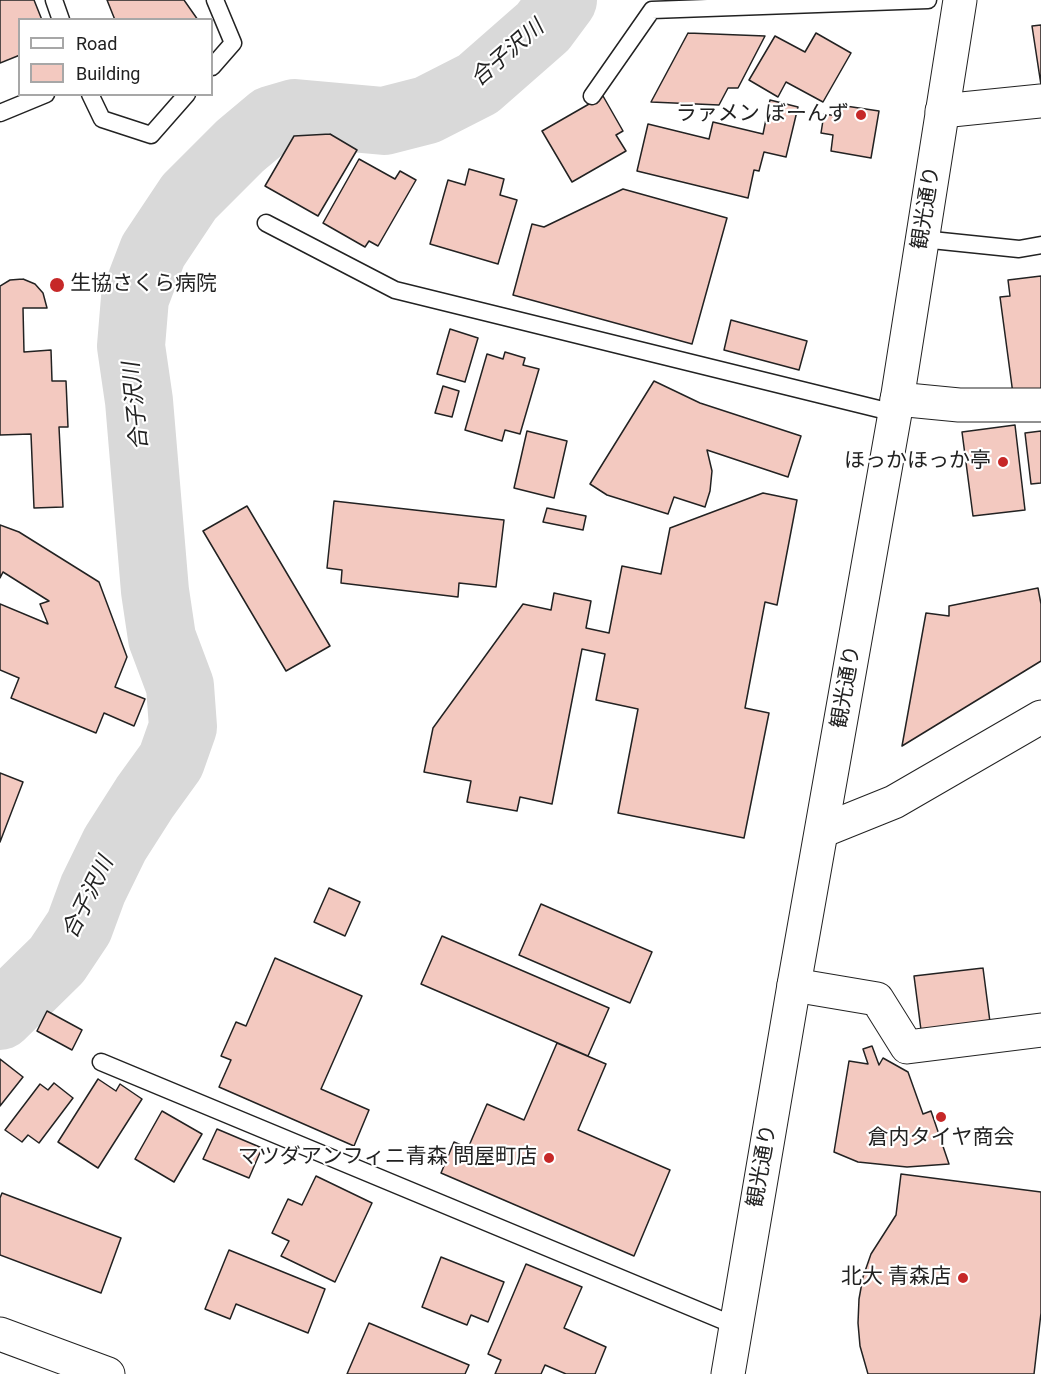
<!DOCTYPE html>
<meta charset="utf-8">
<style>
body{margin:0}
#map{position:relative;width:1041px;height:1374px;overflow:hidden;background:#fff;font-family:Roboto,sans-serif}
canvas{display:block}
.legend{position:absolute;left:18px;top:18px;width:195px;height:78px;box-sizing:border-box;background:#fff;border:2px solid #a7a7a7;margin:0;padding:8px 10px;list-style:none;font-size:18px;color:#222}
.legend li{display:flex;align-items:center;gap:12px;height:30px}
.legend b{width:30px;border:2px solid #a7a7a7}
</style>
<div id="map">
<canvas width="1041" height="1374"></canvas>
<ul class="legend">
<li><b style="height:8px;background:#fff"></b>Road</li>
<li><b style="height:16px;background:#f3c9c0"></b>Building</li>
</ul>
</div>
<script>
const g = document.querySelector('canvas').getContext('2d');
g.lineJoin = 'round';
const toPath = rows => new Path2D(rows.map(r => 'M' + r).join(''));
function trace(path, color, width, dash) { g.strokeStyle = color; g.lineWidth = width; g.lineCap = dash ? 'butt' : 'round'; g.setLineDash(dash || []); g.stroke(path); }
function paint(path, color) { g.fillStyle = color; g.fill(path, 'evenodd'); }
function drawText(font, color, halo, rows, align = 'center') {
  g.font = font + ' Roboto,"Noto Sans JP",sans-serif'; g.lineWidth = 4.5; g.setLineDash([]); g.textBaseline = 'middle'; g.strokeStyle = halo; g.fillStyle = color; for (const [text, x, y, turn = 0] of rows) {
    g.save(); g.translate(x, y); g.rotate((+turn || 0) * Math.PI / 180); g.textAlign = isNaN(turn) ? turn : align; if (halo) g.strokeText(text, 0, 0); g.fillText(text, 0, 0); g.restore();
  }
}
trace(toPath([
 [0,1016,57,960,79,927,93,889,115,844,145,797,171,761,183,727,180,686,162,638,155,591,139,401,131,346,135,298,153,251,189,197,240,146,271,120,295,113,384,121,427,110,478,84,543,27,563,0]
]), '#d9d9d9', 68);
const building = toPath([
 [0,0,34,0,42,20,20,20,20,55,0,63,0,0],
 [107,0,184,0,198,20,115,20,107,0],
 [1041,25,1041,85,1032,26,1041,25],
 [688,33,765,36,738,88,728,88,719,105,651,102,688,33],
 [816,33,851,53,823,102,786,82,778,97,749,80,775,36,805,52,816,33],
 [603,96,623,131,616,135,626,151,572,182,542,131,603,96],
 [770,100,798,107,786,157,764,152,759,171,754,170,748,198,637,171,648,124,709,139,713,122,763,134,770,100],
 [839,105,879,111,871,158,831,151,833,135,821,133,824,114,837,116,839,105],
 [330,134,357,150,318,216,265,186,294,136,330,134],
 [359,159,395,179,400,171,416,180,378,246,369,241,365,247,323,223,359,159],
 [469,169,504,179,500,195,517,200,498,264,430,244,448,180,465,185,469,169],
 [623,189,727,218,692,344,513,295,532,224,544,227,623,189],
 [1041,276,1041,391,1013,394,1000,297,1010,296,1008,280,1041,276],
 [23,279,35,284,43,293,47,308,23,308,24,352,51,350,52,381,66,381,68,427,59,427,63,507,34,508,31,434,0,435,0,286,10,280,23,279],
 [731,320,807,341,799,370,724,350,731,320],
 [450,329,478,338,465,382,437,374,450,329],
 [505,352,525,358,523,365,539,369,520,434,505,430,502,441,465,430,487,354,503,359,505,352],
 [654,381,700,403,801,436,788,477,707,450,712,471,710,491,705,507,674,497,668,514,607,495,590,484,654,381],
 [443,386,459,391,452,417,435,413,443,386],
 [1015,425,1025,510,973,516,962,432,1015,425],
 [527,431,567,441,554,498,514,488,527,431],
 [1041,431,1041,483,1031,484,1025,433,1041,431],
 [763,493,797,500,777,605,765,602,745,708,769,713,744,838,618,813,638,709,596,700,605,654,582,649,552,804,520,797,517,811,467,802,471,781,424,772,433,728,523,604,551,610,554,593,591,601,586,628,609,633,622,566,661,574,670,528,763,493],
 [334,501,504,520,496,587,459,583,458,597,341,583,342,570,327,568,334,501],
 [247,506,330,646,286,671,203,531,247,506],
 [547,508,586,516,583,530,543,522,547,508],
 [0,525,19,532,99,582,127,657,115,687,145,699,134,726,104,713,96,733,11,698,19,678,0,670,0,604,48,624,40,604,49,601,3,572,0,578,0,525],
 [1038,588,1041,604,1041,661,902,746,926,613,949,616,949,606,1038,588],
 [0,773,23,782,0,842,0,773],
 [329,888,360,902,345,936,314,922,329,888],
 [541,904,652,952,630,1003,519,955,541,904],
 [442,936,609,1008,588,1056,421,984,442,936],
 [275,958,362,996,321,1089,369,1110,354,1146,219,1087,231,1060,221,1056,236,1022,246,1026,275,958],
 [983,968,990,1022,921,1030,914,976,983,968],
 [47,1011,82,1030,72,1050,37,1031,47,1011],
 [557,1043,606,1064,578,1130,670,1170,634,1256,441,1173,454,1142,468,1148,487,1104,524,1120,557,1043],
 [872,1046,879,1065,883,1058,908,1072,923,1114,931,1111,949,1164,907,1167,858,1162,834,1152,849,1061,868,1064,863,1049,872,1046],
 [0,1059,23,1077,0,1106,0,1059],
 [98,1079,116,1091,120,1084,142,1099,98,1168,58,1142,98,1079],
 [54,1083,73,1098,39,1143,28,1135,22,1142,5,1130,40,1084,48,1090,54,1083],
 [162,1111,202,1134,174,1182,135,1159,162,1111],
 [217,1129,262,1148,249,1178,203,1159,217,1129],
 [901,1174,1041,1192,1041,1313,1034,1374,868,1374,860,1346,858,1323,859,1299,863,1277,871,1254,896,1215,901,1174],
 [316,1176,372,1203,335,1282,281,1256,289,1241,272,1233,288,1199,302,1205,316,1176],
 [2,1193,121,1238,101,1293,0,1255,0,1198,2,1193],
 [229,1250,325,1289,308,1333,236,1304,230,1319,205,1309,229,1250],
 [441,1257,504,1282,488,1322,471,1315,467,1325,422,1307,441,1257],
 [526,1264,582,1287,564,1328,606,1347,595,1374,566,1374,545,1365,541,1374,495,1374,501,1360,488,1354,526,1264],
 [369,1323,469,1365,465,1374,347,1374,369,1323]
]);
paint(building, '#f3c9c0');
trace(building, '#222', 1.5);
const lane = toPath([
 [54,0,61,20],
 [212,67,233,43,215,0],
 [90,94,102,119,151,135,187,94],
 [592,96,652,10,928,0],
 [0,113,46,94],
 [266,223,395,290,895,413],
 [922,239,1019,249,1041,245],
 [101,1062,736,1326]
]);
const street = toPath([
 [942,111,1041,101],
 [897,399,959,405,1041,405],
 [822,831,894,802,1041,717],
 [794,985,877,999,907,1047,1041,1030]
]);
const secondary = toPath([
 [0,1334,108,1374]
]);
const highway = toPath([
 [728,1374,794,985,895,413,960,0]
]);
trace(lane, '#222', 19);
trace(street, '#222', 35);
trace(secondary, '#222', 35);
trace(highway, '#222', 35);
trace(lane, '#fff', 16);
trace(street, '#fff', 33);
trace(secondary, '#fff', 33);
trace(highway, '#fff', 33);
for (const [x, y, r, color] of [
 [861,115,6,"#c62828"],
 [57,285,8,"#c62828"],
 [1003,462,6,"#c62828"],
 [941,1117,6,"#c62828"],
 [549,1158,6,"#c62828"],
 [963,1278,6,"#c62828"]
]) { const dot = new Path2D(); dot.arc(x, y, r, 0, 2 * Math.PI); g.fillStyle = color; g.fill(dot); trace(dot, '#fff', 2); }
drawText('21px', '#222', '#fff', [
 ["ラァメン ぼーんず",849,115],
 ["生協さくら病院",70,285,"left"],
 ["ほっかほっか亭",991,462],
 ["倉内タイヤ商会",941,1139,"center"],
 ["マツダアンフィニ青森 問屋町店",537,1158],
 ["北大 青森店",951,1278]
], 'right');
drawText('21px', '#222', '#fff', [
 ["観光通り",927,208,-81],
 ["観光通り",847,687,-80],
 ["観光通り",763,1166,-80]
]);
drawText('italic 22px', '#222', '#fff', [
 ["合子沢川",508,54,-41],
 ["合子沢川",137,406,-96],
 ["合子沢川",89,898,-64]
]);
</script>
